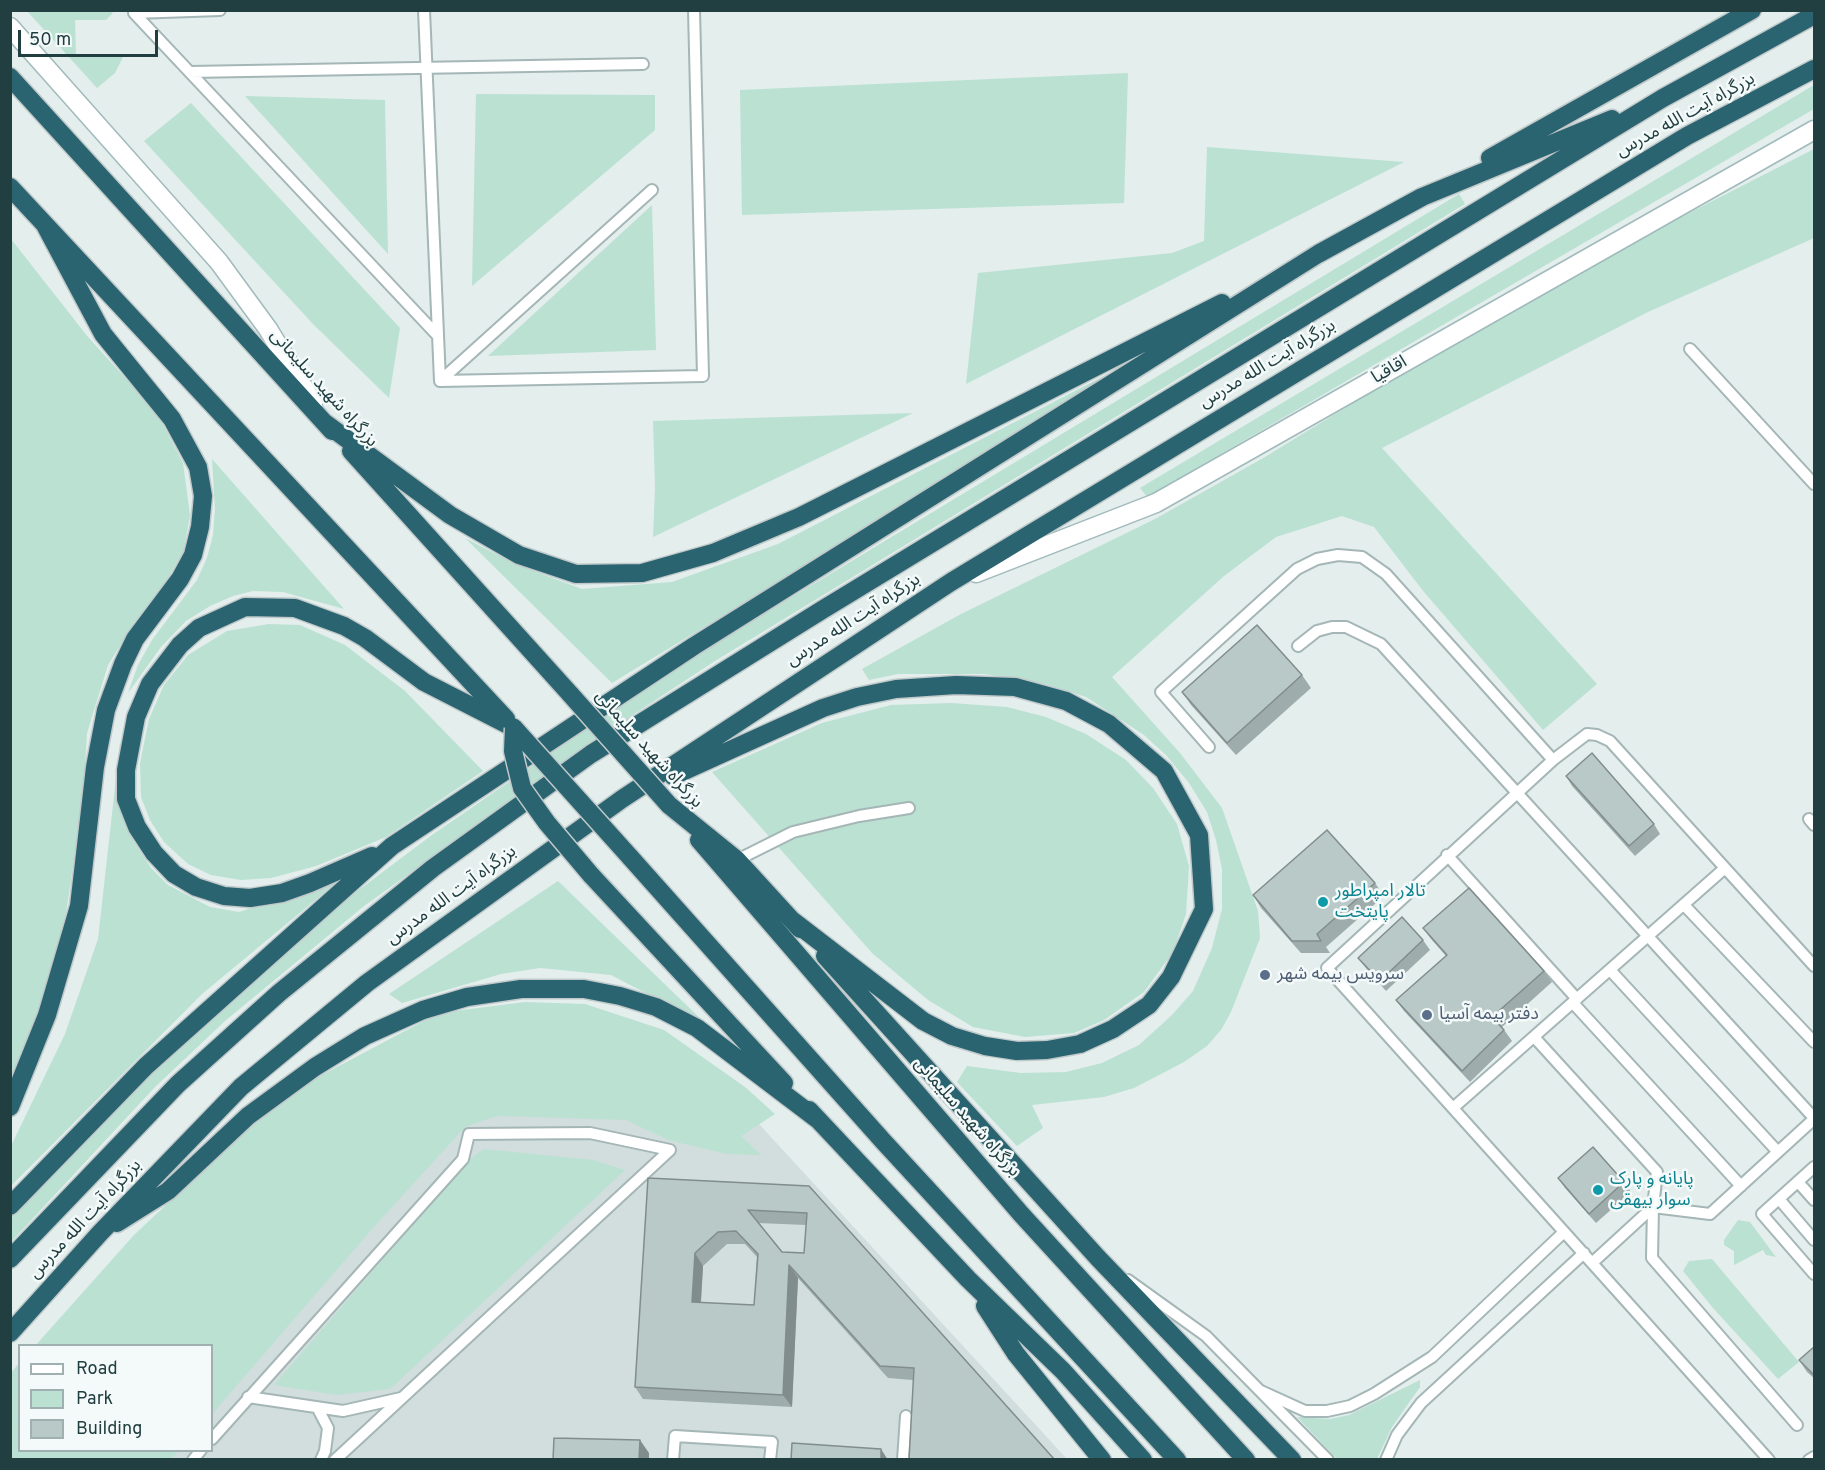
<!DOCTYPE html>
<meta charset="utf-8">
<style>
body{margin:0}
#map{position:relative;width:1825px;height:1470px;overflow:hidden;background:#e3eeed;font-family:Overpass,sans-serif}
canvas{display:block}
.frame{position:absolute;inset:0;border:12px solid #213e41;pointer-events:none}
.legend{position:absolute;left:18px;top:1344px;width:195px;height:108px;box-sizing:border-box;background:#f4faf9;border:2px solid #a0afaf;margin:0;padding:8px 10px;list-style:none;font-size:18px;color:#213e41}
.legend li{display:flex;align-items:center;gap:12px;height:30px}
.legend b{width:30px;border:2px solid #a0afaf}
.scale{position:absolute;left:18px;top:30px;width:140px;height:27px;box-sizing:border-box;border:3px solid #213e41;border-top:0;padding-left:8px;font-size:18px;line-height:21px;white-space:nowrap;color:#213e41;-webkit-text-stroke:4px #f4faf9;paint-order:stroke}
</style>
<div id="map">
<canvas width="1825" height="1470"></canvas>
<div class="frame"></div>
<ul class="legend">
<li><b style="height:8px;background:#fff"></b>Road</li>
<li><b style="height:16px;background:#bbe1d3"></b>Park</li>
<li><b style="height:16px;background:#b8c9c8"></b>Building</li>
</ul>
<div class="scale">50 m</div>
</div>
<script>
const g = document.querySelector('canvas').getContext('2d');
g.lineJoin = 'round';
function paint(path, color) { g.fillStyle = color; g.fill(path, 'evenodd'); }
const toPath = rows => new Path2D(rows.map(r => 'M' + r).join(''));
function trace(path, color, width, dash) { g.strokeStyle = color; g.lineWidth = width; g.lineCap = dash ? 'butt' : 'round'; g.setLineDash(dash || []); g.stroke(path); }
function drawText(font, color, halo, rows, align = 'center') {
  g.font = font + ' Overpass,"Noto Sans Arabic",sans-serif'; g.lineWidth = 5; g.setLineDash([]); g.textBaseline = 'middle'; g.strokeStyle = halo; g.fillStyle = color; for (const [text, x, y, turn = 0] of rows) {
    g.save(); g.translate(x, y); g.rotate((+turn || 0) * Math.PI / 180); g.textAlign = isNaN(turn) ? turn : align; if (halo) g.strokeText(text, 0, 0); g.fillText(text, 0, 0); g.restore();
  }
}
paint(toPath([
 [696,1078,759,1124,1067,1459,11,1460,10,1444,20,1450,212,1450,212,1346,359,1135]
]), '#d1dedd');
paint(toPath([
 [27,11,110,11,113,13,106,20,75,20,76,56,124,55,115,73,97,88],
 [1128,73,1124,203,742,215,740,90],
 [1814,85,1814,109,1147,497,1140,488],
 [476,94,655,95,655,130,472,286],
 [245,96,385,100,388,254],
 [191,103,400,328,389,398,313,324,144,141],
 [1207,147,1404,162,966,384,978,273,1172,253,1204,241],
 [1814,149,1814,238,1648,312,1382,448,1597,684,1543,730,1424,592,1374,527,1342,516,1276,537,1224,576,1112,677,1180,753,1222,808,1258,911,1260,938,1231,1012,1221,1030,1207,1046,1184,1062,1134,1088,1104,1097,1032,1105,1043,1128,1017,1146,957,1082,967,1066,1021,1073,1066,1072,1102,1063,1139,1045,1172,1015,1193,991,1212,948,1222,909,1222,869,1216,840,1207,812,1189,783,1166,755,1144,735,1086,697,1045,684,984,674,898,674,869,680,862,669,961,614,1155,519,1265,457,1527,296],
 [1459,194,1465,204,715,661,613,728,364,906,225,1021,155,1087,11,1242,11,1216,159,1060,332,910,432,835,632,697,764,614],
 [652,205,656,350,488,356],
 [11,239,88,337,157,413,183,463,190,515,184,550,163,587,134,623,108,665,87,733,83,800,66,913,40,1010,11,1085],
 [1104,376,1108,381,612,683,465,538,515,564,582,589,672,582,778,544],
 [913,413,653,537,655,488,653,421],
 [212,459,344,609,283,592,253,591,233,596,210,606,186,621,161,647,128,693,138,665,152,640,197,580,207,558,213,535,215,509],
 [269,624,300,625,345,645,405,691,483,771,386,837,316,866,271,878,241,880,211,875,188,864,164,842,150,820,141,797,140,763,149,719,164,685,188,655,227,631],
 [951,703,1007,707,1046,717,1086,734,1126,760,1153,788,1177,824,1189,866,1186,914,1173,952,1144,992,1104,1020,1074,1033,1025,1037,973,1027,928,1000,872,953,712,772,822,723,891,705],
 [120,742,121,805,131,837,151,868,168,885,210,907,239,912,337,882,202,994,11,1186,11,1146,65,1034,98,939],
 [558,881,707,1025,611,975,540,968,501,974,402,1003,389,994],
 [525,1002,585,1004,664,1030,745,1087,775,1114,741,1136,761,1155,727,1154,668,1140,626,1120,497,1116,465,1127,372,1229,212,1414,212,1346,35,1346,134,1235,234,1141,301,1086,439,1013],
 [483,1149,593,1160,625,1170,390,1389,336,1395,274,1385,469,1160],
 [1738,1220,1750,1222,1776,1257,1766,1255,1763,1250,1734,1265,1734,1251,1724,1245,1724,1240],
 [1712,1259,1799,1362,1778,1379,1713,1308,1683,1271,1689,1261],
 [19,1363,20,1450,179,1451,171,1459,11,1459,11,1373],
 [1420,1380,1420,1387,1392,1427,1377,1459,1337,1459,1297,1417,1330,1419,1349,1415]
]), '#bbe1d3');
const lane = toPath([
 [424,10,440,381,703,376,694,10],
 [134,13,220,10],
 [135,14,438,336],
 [190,72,643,64],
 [1690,349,1814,484],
 [440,381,652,190],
 [1298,646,1317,631,1332,627,1346,627,1381,644,1814,1118],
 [1209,747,1161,692,1297,569,1317,559,1338,555,1362,557,1386,574,1553,760],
 [1809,819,1814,825],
 [1447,855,1577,999],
 [737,860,793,832,859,816,909,808],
 [1725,868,1814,966],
 [1684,905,1814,1042],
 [1610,970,1778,1152],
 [1573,1003,1741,1186],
 [1534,1037,1657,1172,1653,1207,1652,1258,1797,1425],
 [1453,1108,1725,868,1610,741,1597,735,1587,734,1553,760,1327,968,1769,1460],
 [1814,1167,1762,1214,1814,1274],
 [1798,1182,1814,1200],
 [1779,1199,1814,1240],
 [1653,1207,1710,1214,1814,1119],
 [1592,1263,1653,1207],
 [1128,1280,1206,1336,1328,1460],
 [1261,1391,1305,1411,1327,1411,1350,1406,1374,1394,1432,1357,1564,1232],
 [248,1397,343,1411,401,1398],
 [318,1409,328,1428,325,1451,321,1460],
 [212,1439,463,1159,469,1134,590,1133,670,1150,335,1460],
 [193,1460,201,1450],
 [673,1460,675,1436,772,1442,770,1460],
 [903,1460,906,1416],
 [1386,1460,1397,1435,1421,1403,1584,1253],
 [1809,1460,1814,1457]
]);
const secondary = toPath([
 [10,27,219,262,268,329,313,403],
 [976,573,1156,503,1814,130]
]);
const highway = toPath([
 [10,77,332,431],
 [1490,158,1752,10],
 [10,187,506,719],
 [325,423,450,515,519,555,576,574,642,573,713,553,799,517,1222,303],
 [351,451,571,695],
 [673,776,823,708,857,697,896,689,956,685,1015,687,1066,701,1109,724,1164,771,1199,835,1204,909,1171,977,1149,1005,1113,1029,1080,1044,1047,1050,1017,1051,985,1046,952,1036,923,1021,793,921],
 [669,805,737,860,800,929],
 [699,840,1021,1214,1246,1460],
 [372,856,310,883,282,893,250,898,224,896,196,887,174,874,154,853,137,827,126,799,126,770,136,717,150,684,180,645,199,628,245,607,295,608,344,626,365,638,424,682,514,728],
 [630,857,883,1141,1177,1460],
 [591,875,784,1083],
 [825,956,1098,1258,1292,1460],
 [10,1107,47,1015,79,906,95,767,106,710,123,664,135,639,180,579,193,555,200,527,203,496,198,467,172,419,103,334,45,225],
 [809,1110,968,1279,1063,1371,1143,1460],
 [10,1206,146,1066,392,846,694,646,1318,254,1422,197,1612,119],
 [117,1223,168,1191,248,1116,315,1067,365,1036,423,1010,467,997,521,989,584,989,620,996,656,1007,697,1028,817,1119],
 [10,1259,178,1084,279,993,433,868,591,754,822,610,1663,98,1814,15],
 [985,1306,1016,1354,1102,1460],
 [10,1333,100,1233,241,1087,367,983,622,799,951,582,1687,136,1814,69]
]);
trace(lane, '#a5b6b6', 14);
trace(secondary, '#a1babb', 21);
trace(highway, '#c1c9ca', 21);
trace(lane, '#fff', 10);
trace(secondary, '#fff', 18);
trace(highway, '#2a6470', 18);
const highwayBridge = toPath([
 [571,695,669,805],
 [514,728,630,857],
 [514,728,513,751,522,788,547,823,591,875]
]);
trace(highwayBridge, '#c1c9ca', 21, []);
trace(highwayBridge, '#2a6470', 18);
paint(toPath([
 [1302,675,1311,688,1236,755,1191,705,1182,692],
 [1566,776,1654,824,1660,834,1635,856,1572,786],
 [1375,883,1384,896,1326,947,1330,953,1301,953,1261,908,1253,895],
 [1423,928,1544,971,1552,982,1502,1027,1512,1041,1470,1082,1404,1011,1396,1000,1446,956,1431,939],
 [1423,940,1430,950,1386,991,1365,967,1358,958],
 [648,1178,809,1186,1055,1460,913,1380,888,1378,798,1278,792,1407,643,1399,635,1387],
 [758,1223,806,1225,804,1253,782,1252],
 [727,1244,745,1244,757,1257,754,1305,701,1303,703,1266],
 [1558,1178,1624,1182,1631,1192,1596,1223,1565,1188],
 [1815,1346,1815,1379,1807,1372,1799,1360]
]), '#9eadac');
paint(toPath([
 [695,1253,703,1266,700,1314,692,1302],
 [789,1265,798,1278,792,1407,783,1395],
 [640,1440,649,1453,649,1460,639,1460],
 [881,1449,888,1460,881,1460]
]), '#818d8c');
const building = toPath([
 [1257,625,1302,675,1227,743,1182,692,1257,625],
 [1592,753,1654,824,1629,846,1566,776,1592,753],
 [1327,830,1375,883,1317,934,1321,941,1292,941,1253,895,1327,830],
 [1469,888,1544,971,1492,1017,1504,1030,1462,1071,1396,1000,1447,955,1423,928,1469,888],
 [1402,917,1423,940,1380,981,1358,958,1402,917],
 [1593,1147,1624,1182,1589,1214,1558,1178,1593,1147],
 [648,1178,809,1186,1055,1460,909,1460,914,1368,880,1366,789,1265,783,1395,635,1387,648,1178],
 [748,1210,807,1213,804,1253,782,1252,748,1210],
 [736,1231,758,1254,754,1305,692,1302,695,1253,718,1232,736,1231],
 [1815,1346,1815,1376,1799,1360,1815,1346],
 [554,1438,640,1440,639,1460,553,1460,554,1438],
 [792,1443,881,1449,881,1460,791,1460,792,1443]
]);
paint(building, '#b8c9c8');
trace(building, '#818d8c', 1.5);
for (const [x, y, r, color] of [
 [1323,902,6,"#0f9aa8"],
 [1265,975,6,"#5c6f8a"],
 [1427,1015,6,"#5c6f8a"],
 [1598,1190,6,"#0f9aa8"]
]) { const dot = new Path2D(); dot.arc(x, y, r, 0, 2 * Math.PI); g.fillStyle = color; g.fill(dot); trace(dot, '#f4faf9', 2); }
drawText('18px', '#213e41', '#f4faf9', [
 ["بزرگراه آیت الله مدرس",1686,116,-29],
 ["بزرگراه آیت الله مدرس",1268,365,-31],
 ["اقاقیا",1390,371,-30],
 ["بزرگراه شهید سلیمانی",323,389,48],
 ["بزرگراه آیت الله مدرس",854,621,-33],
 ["بزرگراه شهید سلیمانی",648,750,48],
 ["بزرگراه آیت الله مدرس",452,896,-36],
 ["بزرگراه شهید سلیمانی",966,1118,49],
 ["بزرگراه آیت الله مدرس",86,1220,-47]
]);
drawText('18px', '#0d838f', '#f4faf9', [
 ["تالار امپراطور",1335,892],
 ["پایتخت",1335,913],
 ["پایانه و پارک",1610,1180],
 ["سوار بیهقی",1610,1201]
], 'left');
drawText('18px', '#4e5e75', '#f4faf9', [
 ["سرویس بیمه شهر",1277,975],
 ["دفتر بیمه آسیا",1439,1015]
], 'left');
</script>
